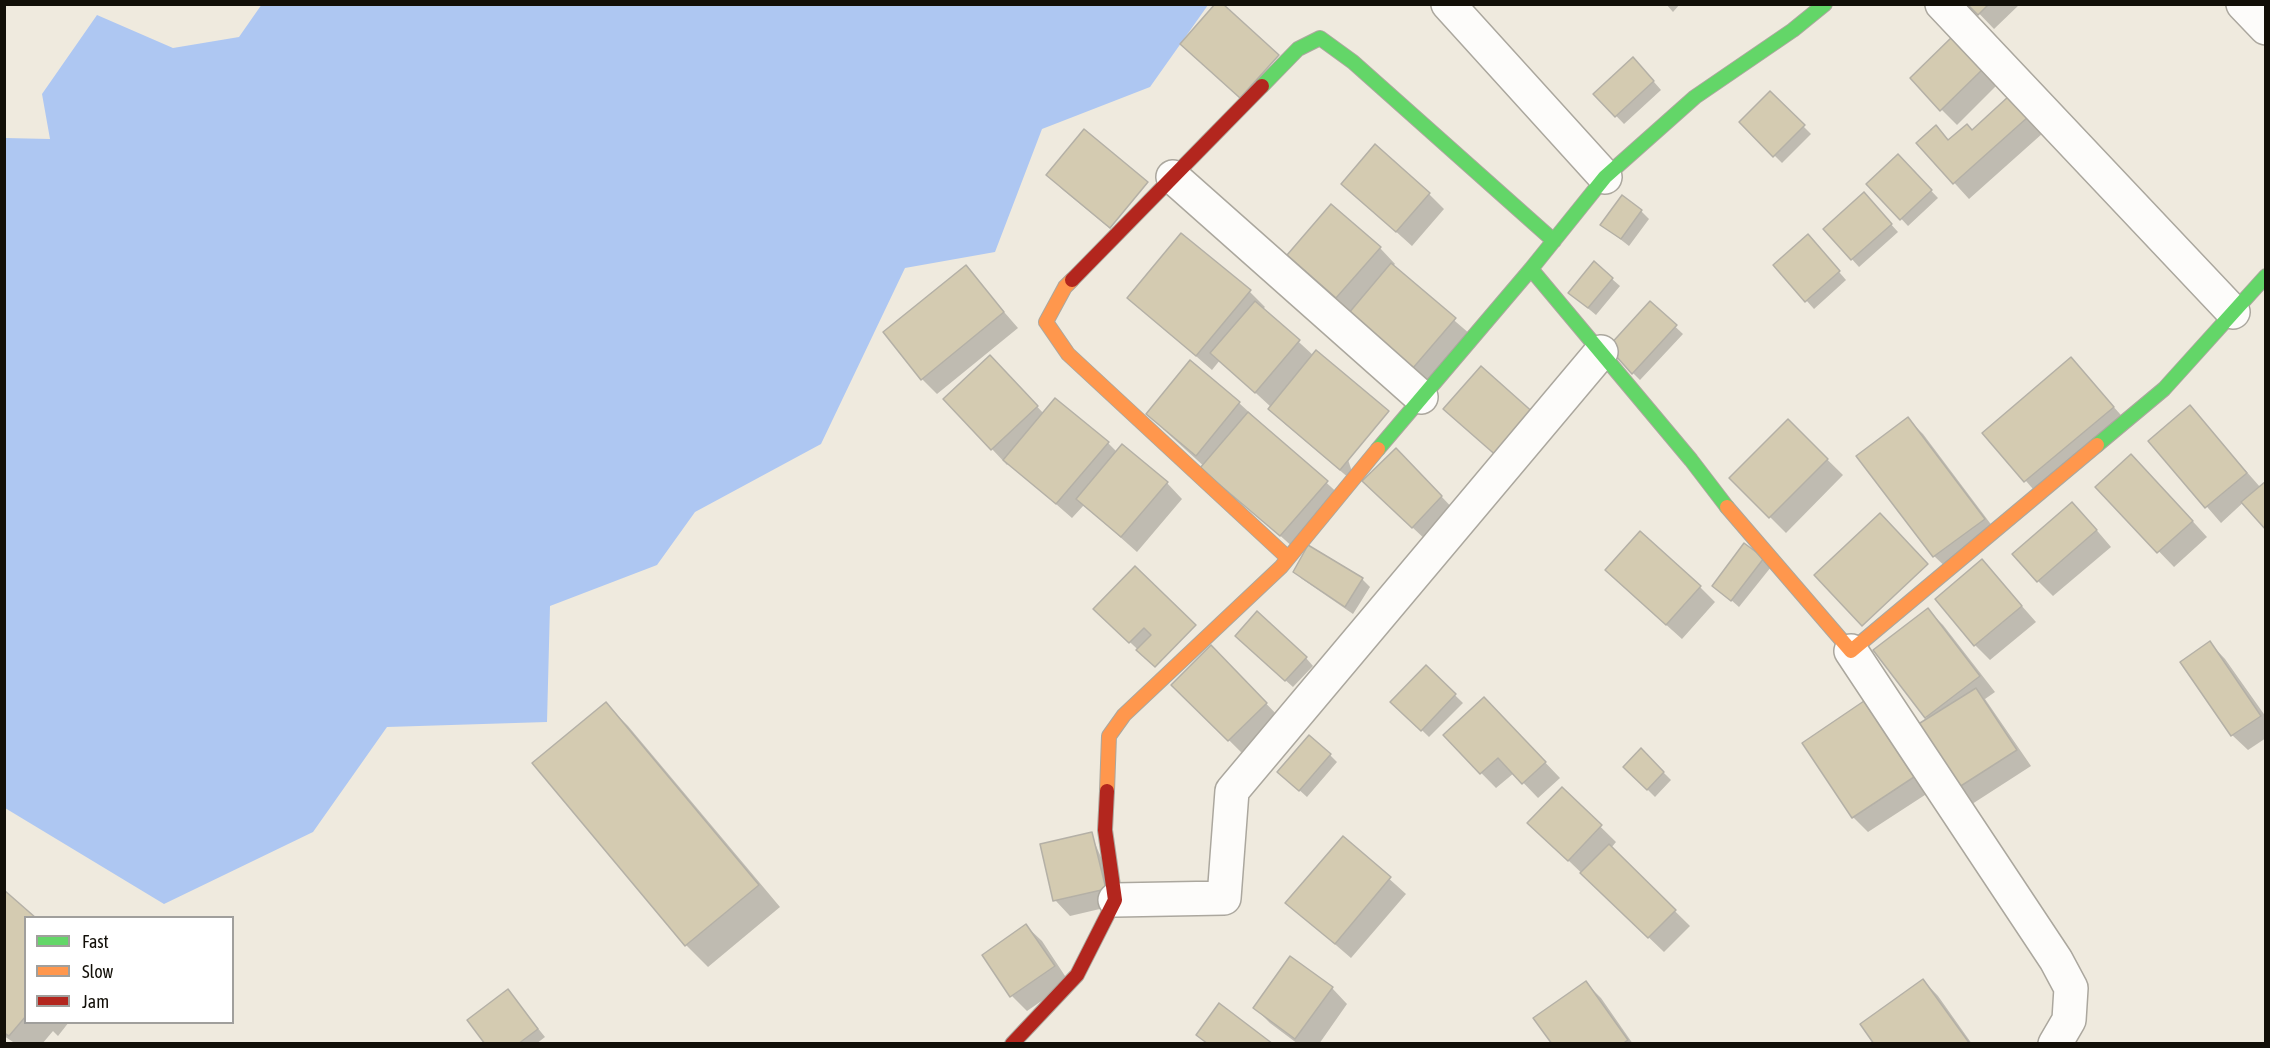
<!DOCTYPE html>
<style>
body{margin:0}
#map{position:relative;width:2270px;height:1048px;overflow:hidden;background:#efeade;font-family:"Asap Condensed",sans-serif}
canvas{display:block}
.frame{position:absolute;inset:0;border:6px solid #120f08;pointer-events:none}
.legend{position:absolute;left:24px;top:916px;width:210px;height:108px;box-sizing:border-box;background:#fff;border:2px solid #a09f9c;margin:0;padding:8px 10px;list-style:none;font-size:18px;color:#120f08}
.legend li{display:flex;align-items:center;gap:12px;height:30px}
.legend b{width:30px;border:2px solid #a09f9c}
</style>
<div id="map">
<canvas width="2270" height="1048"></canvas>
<div class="frame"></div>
<ul class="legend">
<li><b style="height:8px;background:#63d668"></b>Fast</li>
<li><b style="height:8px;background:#ff974d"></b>Slow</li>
<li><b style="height:8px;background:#b3261e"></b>Jam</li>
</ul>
</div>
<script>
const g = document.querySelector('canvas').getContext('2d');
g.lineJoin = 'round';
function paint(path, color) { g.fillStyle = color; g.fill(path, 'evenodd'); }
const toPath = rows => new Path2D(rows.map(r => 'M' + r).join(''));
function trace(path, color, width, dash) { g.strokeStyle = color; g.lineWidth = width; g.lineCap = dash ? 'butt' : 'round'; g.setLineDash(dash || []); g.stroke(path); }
paint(toPath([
 [262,4,1207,4,1208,5,1150,87,1042,129,995,252,905,268,821,444,695,512,657,565,550,606,547,722,387,727,313,832,164,904,5,808,5,138,50,139,42,94,97,15,173,48,239,37]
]), '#aec7f2');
paint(toPath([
 [1666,4,1680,4,1673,12],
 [1970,4,2020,4,1994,29],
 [1956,36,2001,81,1957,125,1941,109],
 [1641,67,1661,90,1624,124,1595,94],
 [1770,93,1811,134,1782,163,1741,122],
 [2009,98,2043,133,1969,199,1918,143,1936,128,1949,141,1972,132],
 [1898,156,1938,198,1908,226,1869,184],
 [1048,175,1126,242,1063,190],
 [1343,184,1429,194,1444,209,1412,246],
 [1871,202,1898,232,1859,267,1825,229],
 [1332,206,1380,248,1395,264,1392,267,1470,334,1429,383,1304,270],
 [1641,211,1649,219,1629,246,1602,225],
 [1815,244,1846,280,1814,309,1775,265],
 [965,267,1018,328,937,394,922,379],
 [1612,279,1620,286,1596,315,1578,300],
 [1250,292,1265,307,1263,309,1314,356,1356,484,1285,424,1270,409,1271,407,1220,360,1212,370,1129,298],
 [1650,303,1683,334,1640,380,1633,373],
 [2071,359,2128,423,2040,497,1984,433],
 [1006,373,1044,414,1108,443,1117,452,1167,483,1182,499,1137,552,1084,505,1072,518,1009,463,1007,465,945,399],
 [1239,403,1342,497,1296,550,1163,429],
 [2190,407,2260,487,2221,523,2150,441],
 [1908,419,1923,434,1999,535,1950,571,1934,556,1858,456],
 [1788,421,1843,475,1786,533,1731,478],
 [1412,465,1456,512,1428,542,1379,496],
 [2147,471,2207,537,2174,567,2097,487],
 [2088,520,2111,547,2053,596,2038,581],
 [1745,546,1771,567,1739,607,1720,590],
 [1309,547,1362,579,1370,587,1353,614,1302,579,1295,572],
 [1982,561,2036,622,1990,660,1975,645],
 [1622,585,1700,587,1715,602,1682,639],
 [1928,610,1943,625,1995,692,1985,699,2031,766,1969,806,1929,720,1875,650],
 [1111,624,1195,626,1154,665],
 [2210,643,2225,659,2266,717,2266,738,2248,750,2232,735],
 [1245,644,1306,658,1313,666,1293,687],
 [1227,663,1281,719,1244,755,1173,685],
 [1426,667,1463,703,1429,737,1393,702],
 [1864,703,1879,719,1928,793,1868,832,1853,817],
 [606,704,628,726,780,907,708,967,686,945,534,764],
 [1500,715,1560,778,1538,798,1514,773,1496,788,1445,736],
 [1641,750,1671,780,1655,797,1625,767],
 [1330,755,1337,762,1307,797,1287,779],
 [1562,789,1616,842,1611,848,1690,926,1664,952,1545,838],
 [1091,834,1121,904,1070,916,1055,900],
 [1344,838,1406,894,1351,958,1287,903],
 [4,892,26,918,26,1022,69,1022,58,1036,53,1031,42,1044,16,1044,4,1036],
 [1026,926,1042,941,1069,982,1027,1011,1012,996],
 [1923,980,1938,996,1972,1044,1876,1044],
 [1586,983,1601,998,1633,1044,1554,1044],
 [1332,988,1347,1004,1319,1044,1298,1044,1270,1023,1255,1008],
 [508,991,545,1037,536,1044,487,1044]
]), '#0003');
const building = toPath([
 [1215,4,1223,4,1279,55,1240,98,1180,44,1215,4],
 [1967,4,1989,4,1978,15,1967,4],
 [1956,33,1987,65,1940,111,1910,78,1956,33],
 [1633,57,1654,81,1615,117,1593,94,1633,57],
 [1770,91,1805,125,1773,157,1739,122,1770,91],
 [2009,96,2028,117,1953,184,1916,143,1936,125,1948,140,1967,124,1972,130,2009,96],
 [1084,129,1148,182,1110,228,1046,175,1084,129],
 [1375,144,1430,193,1396,232,1341,184,1375,144],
 [1898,154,1932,190,1900,220,1866,184,1898,154],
 [1864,192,1892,224,1851,260,1823,229,1864,192],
 [1622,195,1642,210,1621,239,1600,225,1622,195],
 [1331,204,1381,247,1336,298,1287,255,1331,204],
 [1181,233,1251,290,1196,356,1127,298,1181,233],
 [1808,234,1840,271,1805,302,1773,265,1808,234],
 [1594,261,1613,278,1588,308,1568,293,1594,261],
 [1391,263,1456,318,1413,368,1348,314,1391,263],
 [966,265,1004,312,921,380,883,332,966,265],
 [1255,301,1300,340,1255,393,1210,353,1255,301],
 [1650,301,1677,325,1632,374,1608,347,1650,301],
 [1316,350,1389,411,1340,470,1268,409,1316,350],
 [990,355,1038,406,991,450,943,399,990,355],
 [2071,357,2114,407,2024,482,1982,433,2071,357],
 [1190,360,1240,402,1196,456,1146,414,1190,360],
 [1481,366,1536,415,1499,458,1443,409,1481,366],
 [1055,398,1109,442,1056,504,1003,460,1055,398],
 [2190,405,2247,473,2205,508,2148,441,2190,405],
 [1248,412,1328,481,1280,536,1200,468,1248,412],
 [1908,417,1985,519,1933,557,1856,456,1908,417],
 [1788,419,1828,459,1769,518,1729,478,1788,419],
 [1122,444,1168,482,1121,537,1076,499,1122,444],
 [1396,448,1442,496,1412,528,1362,481,1396,448],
 [2131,454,2193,521,2157,553,2095,487,2131,454],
 [2266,481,2266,530,2241,502,2266,481],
 [2072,502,2097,530,2037,582,2012,554,2072,502],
 [1880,513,1928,564,1862,626,1814,575,1880,513],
 [1640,531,1701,586,1666,625,1605,570,1640,531],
 [1744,543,1764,558,1731,601,1712,586,1744,543],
 [1308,545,1363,578,1345,607,1293,572,1308,545],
 [1982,559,2022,606,1974,646,1935,599,1982,559],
 [1135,566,1196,625,1155,667,1136,650,1151,635,1144,628,1129,643,1093,609,1135,566],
 [1928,608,1980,676,1925,718,1873,650,1928,608],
 [1257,611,1307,657,1285,681,1235,636,1257,611],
 [2210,641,2261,716,2231,736,2180,662,2210,641],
 [1211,645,1267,703,1228,741,1171,685,1211,645],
 [1426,665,1456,694,1421,731,1390,702,1426,665],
 [1976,688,2017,750,1953,791,1912,728,1976,688],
 [1484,697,1546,762,1522,784,1498,758,1480,774,1443,735,1484,697],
 [1864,701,1914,777,1852,818,1802,743,1864,701],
 [606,702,759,885,685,946,532,763,606,702],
 [1309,735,1331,754,1299,791,1277,772,1309,735],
 [1641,748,1664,772,1647,790,1623,767,1641,748],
 [1562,787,1602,825,1568,861,1527,823,1562,787],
 [1092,832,1106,889,1053,901,1040,844,1092,832],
 [1343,836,1391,877,1335,944,1285,903,1343,836],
 [1609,844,1676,910,1648,938,1580,873,1609,844],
 [4,890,36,918,26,918,26,1016,9,1036,4,1033,4,890],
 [1026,924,1055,966,1010,997,982,955,1026,924],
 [1290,956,1333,987,1295,1039,1253,1008,1290,956],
 [1923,979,1970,1044,1874,1044,1860,1024,1923,979],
 [1586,981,1628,1040,1622,1044,1552,1044,1533,1018,1586,981],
 [508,989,538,1029,518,1044,485,1044,467,1020,508,989],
 [1219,1003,1273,1044,1208,1044,1196,1035,1219,1003]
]);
paint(building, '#d4cbb1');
trace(building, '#b4b0a6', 1.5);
const street = toPath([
 [1448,4,1605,177],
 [1942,4,2233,312],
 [2243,4,2266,28],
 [1173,177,1421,397],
 [1851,651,2056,960,2071,988,2069,1020,2055,1044],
 [1115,900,1224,898,1232,791,1601,352]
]);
const fast = toPath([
 [1262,86,1298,49,1320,38,1353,62,1554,241],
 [1531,269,1691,460,1727,507],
 [2097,445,2164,389,2266,276],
 [1378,449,1531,269,1605,177,1695,97,1793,30,1825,4]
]);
const slow = toPath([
 [1072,280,1065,287,1046,322,1068,354,1288,558],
 [1727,507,1851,651,2097,445],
 [1107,791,1109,736,1124,715,1281,567,1378,449]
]);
const jam = toPath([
 [1072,280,1262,86],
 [1012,1044,1077,975,1115,900,1105,830,1107,791]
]);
trace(street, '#aba79e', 36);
trace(fast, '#aba79e', 16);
trace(slow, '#aba79e', 16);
trace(jam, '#aba79e', 16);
trace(street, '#fdfcfa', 33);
trace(fast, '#63d668', 14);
trace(slow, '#ff974d', 14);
trace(jam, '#b3261e', 14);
</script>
